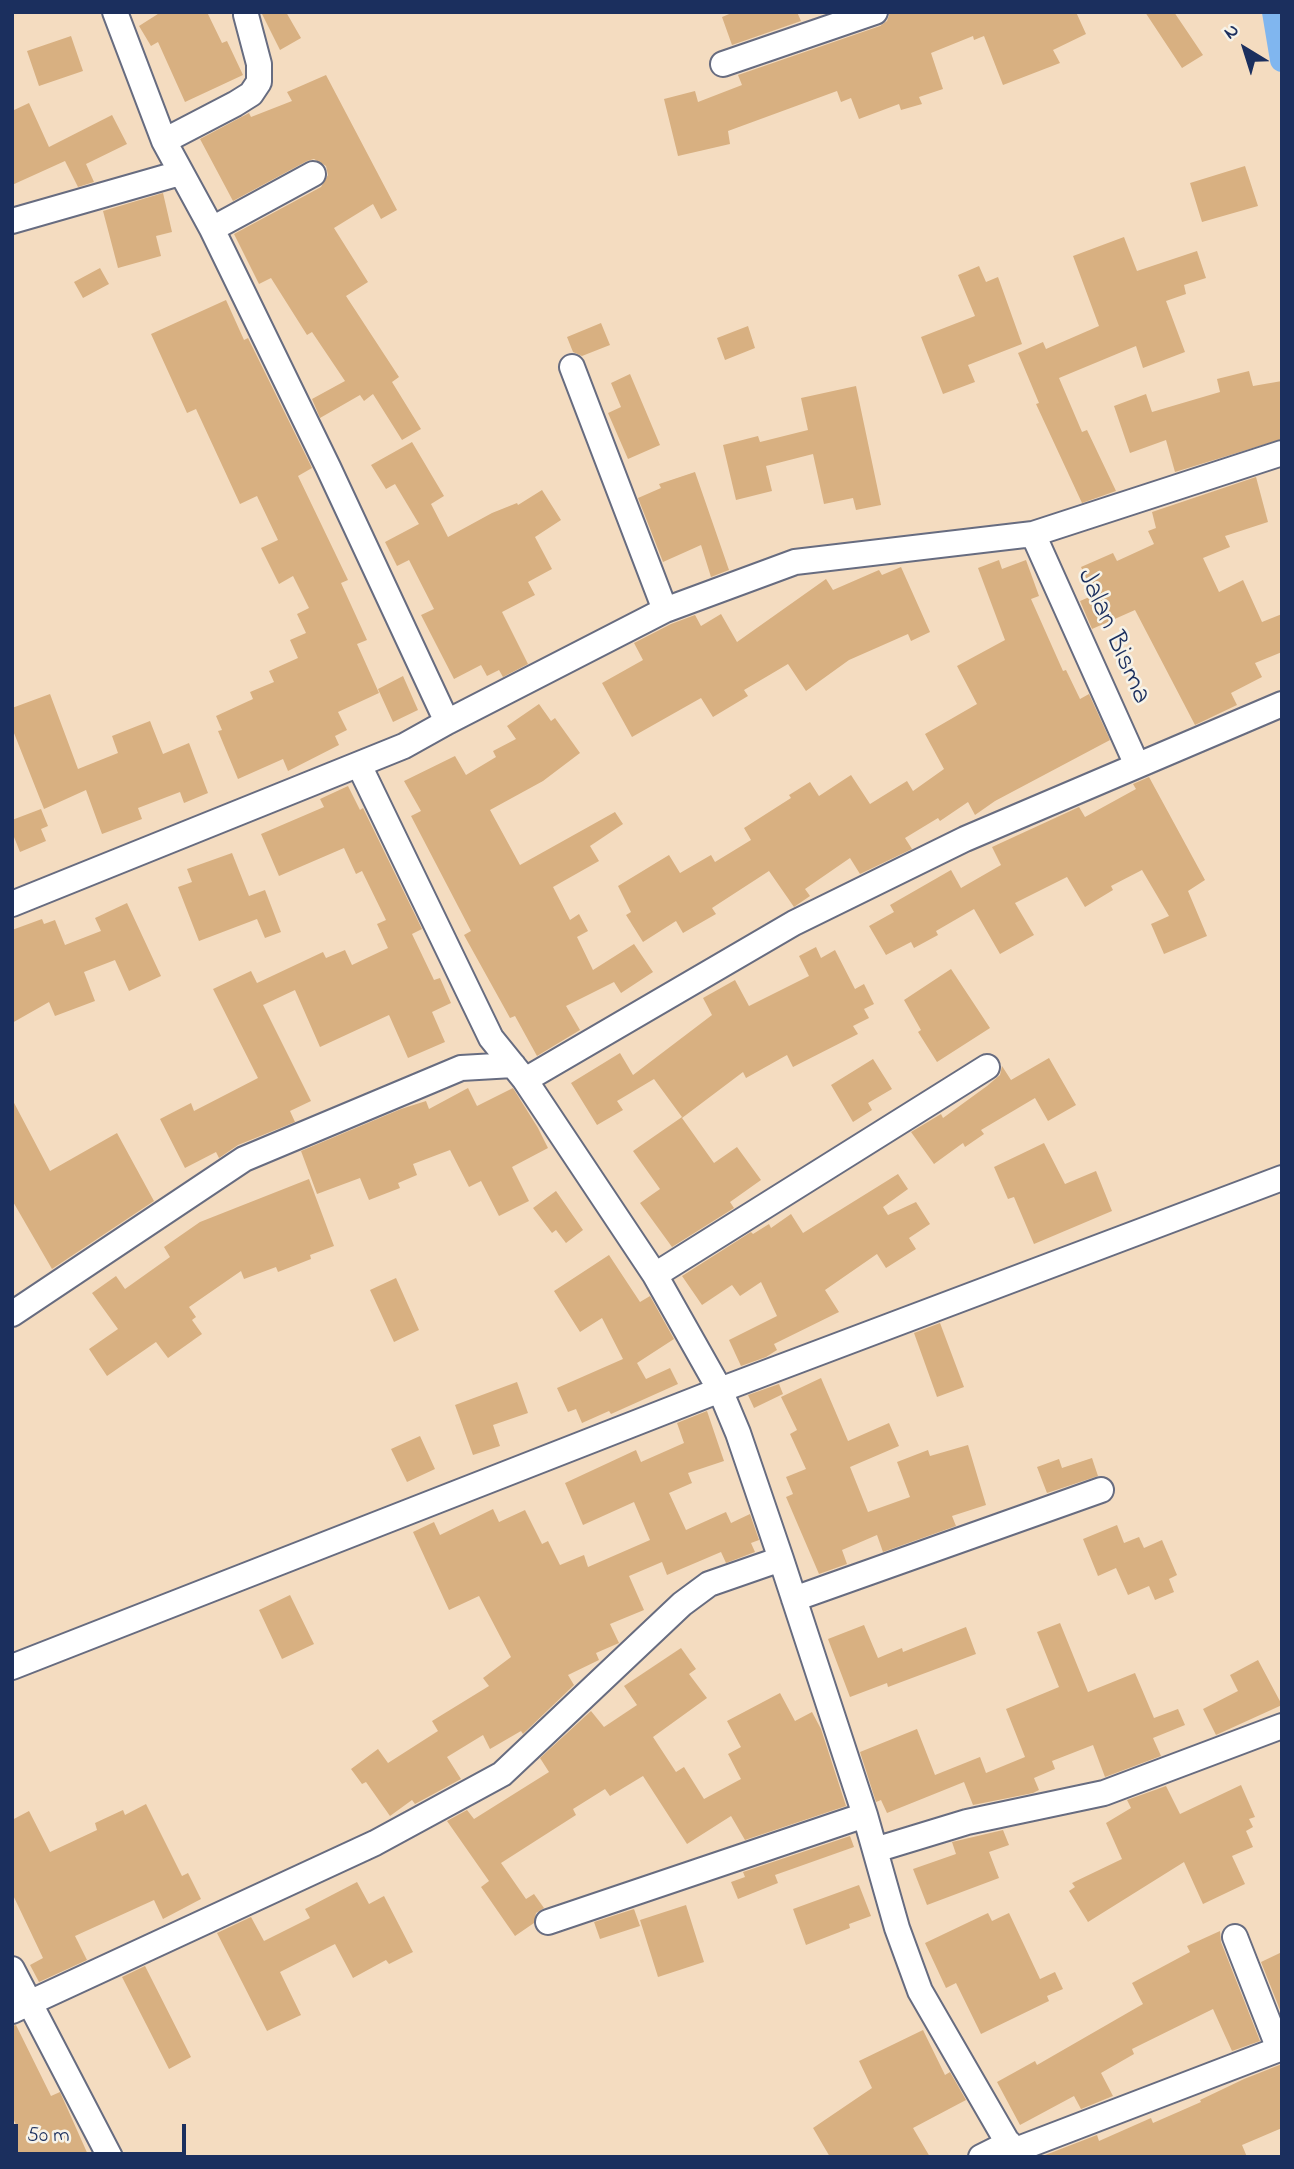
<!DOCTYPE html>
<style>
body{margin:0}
#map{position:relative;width:1294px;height:2169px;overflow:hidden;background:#f4dcc0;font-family:"Indie Flower",sans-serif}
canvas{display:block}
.frame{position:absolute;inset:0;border:14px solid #1b2f5e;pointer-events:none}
.north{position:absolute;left:1210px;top:14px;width:70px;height:70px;-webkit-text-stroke:5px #f7f3e8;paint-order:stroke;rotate:322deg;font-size:19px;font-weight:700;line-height:28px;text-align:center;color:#1b2f5e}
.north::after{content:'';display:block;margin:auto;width:24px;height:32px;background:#1b2f5e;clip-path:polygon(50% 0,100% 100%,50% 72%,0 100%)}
.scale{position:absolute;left:14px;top:2124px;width:172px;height:32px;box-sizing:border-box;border:4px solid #1b2f5e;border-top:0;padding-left:9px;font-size:21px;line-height:24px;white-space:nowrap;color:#1b2f5e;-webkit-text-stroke:5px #f7f3e8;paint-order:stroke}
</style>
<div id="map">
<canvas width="1294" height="2169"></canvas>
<div class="frame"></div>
<div class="north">N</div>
<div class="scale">50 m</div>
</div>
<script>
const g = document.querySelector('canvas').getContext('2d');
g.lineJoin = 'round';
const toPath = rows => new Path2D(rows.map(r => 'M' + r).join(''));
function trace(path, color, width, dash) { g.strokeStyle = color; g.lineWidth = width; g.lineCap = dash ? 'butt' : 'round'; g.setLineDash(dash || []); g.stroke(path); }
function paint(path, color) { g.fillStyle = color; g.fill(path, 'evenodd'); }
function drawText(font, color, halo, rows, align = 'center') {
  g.font = font + ' "Indie Flower",sans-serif'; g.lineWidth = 5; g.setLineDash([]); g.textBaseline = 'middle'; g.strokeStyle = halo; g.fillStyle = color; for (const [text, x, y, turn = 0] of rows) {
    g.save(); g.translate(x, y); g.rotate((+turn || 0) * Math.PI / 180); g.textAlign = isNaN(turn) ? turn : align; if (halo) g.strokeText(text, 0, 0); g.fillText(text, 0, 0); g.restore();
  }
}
trace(toPath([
 [1274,12,1282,60]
]), '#80b6ef', 24);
paint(toPath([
 [161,12,207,12,222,43,227,41,243,75,185,102,158,42,151,46,139,26],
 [261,12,286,12,301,38,280,50],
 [734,12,797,12,801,21,732,45,722,17],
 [890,12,1076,12,1086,34,1053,50,1060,63,1003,85,984,36,974,40,973,36,931,53,943,89,919,97,922,104,901,110,899,104,859,119,851,98,841,102,837,91,728,131,730,144,678,156,664,99,695,91,698,102,742,85,738,75,880,26,887,21],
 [1145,12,1174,12,1203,55,1182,68],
 [71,36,83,71,39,86,27,51],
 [326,75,397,210,381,219,373,204,334,228,368,282,346,296,399,377,392,382,421,429,402,440,373,394,364,401,360,395,320,418,312,399,345,381,312,332,307,335,271,278,259,284,234,234,321,187,328,175,326,166,314,159,307,161,233,201,200,139,249,113,251,117,292,101,287,92],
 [29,103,49,147,112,115,127,144,86,164,94,182,78,187,65,161,12,185,12,111],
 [1245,166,1258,206,1202,222,1190,183],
 [163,193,172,232,156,236,161,256,118,268,103,211],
 [1124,237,1137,271,1197,251,1206,278,1184,285,1186,294,1166,301,1185,352,1143,368,1136,346,1059,378,1082,432,1087,430,1116,491,1082,503,1036,404,1039,403,1018,353,1043,342,1046,349,1099,326,1073,256],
 [979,266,986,282,998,277,1022,344,968,365,975,382,943,394,921,337,975,316,958,275],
 [100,268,109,284,83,298,74,282],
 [226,300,244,340,248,338,312,468,298,476,348,580,341,583,367,640,357,644,379,693,338,712,347,730,335,736,339,745,288,771,283,759,238,779,218,731,222,730,216,716,253,699,250,692,274,682,269,671,298,658,290,640,306,633,297,614,309,608,293,576,279,584,261,548,278,540,257,496,240,504,196,409,187,413,151,334],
 [601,323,610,345,582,356,573,352,567,337],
 [748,326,755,348,725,360,717,338],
 [1249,371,1253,386,1282,381,1282,439,1175,472,1166,440,1130,453,1114,406,1146,394,1152,412,1220,392,1217,379],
 [630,374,660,445,628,459,608,413,621,407,611,383],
 [856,386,881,505,856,510,853,498,824,504,813,454,766,466,772,491,736,500,723,445,758,436,760,442,808,430,801,398],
 [412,442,444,496,431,504,448,537,492,513,517,503,518,505,542,490,561,520,535,537,552,569,528,582,535,595,502,612,528,664,503,677,499,670,487,676,481,665,454,679,421,615,434,609,409,560,397,566,385,542,419,524,395,484,386,489,371,465],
 [695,472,729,570,711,577,701,545,663,562,638,498,661,488,659,484],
 [1256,477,1268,522,1225,536,1230,547,1203,558,1219,592,1243,580,1262,622,1282,614,1282,652,1255,663,1262,677,1231,693,1237,705,1195,725,1135,610,1092,629,1080,601,1094,595,1081,567,1113,553,1117,561,1154,544,1148,531,1156,528,1152,512],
 [999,560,1002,569,1026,560,1039,596,1031,599,1063,671,1066,670,1080,699,1089,694,1110,740,995,801,975,815,968,802,940,821,938,818,905,838,912,849,860,874,850,858,805,889,810,896,794,907,769,871,712,908,716,914,683,933,676,921,643,942,626,915,631,912,618,886,669,855,680,873,711,855,715,862,751,840,744,828,791,798,789,795,810,782,819,796,851,775,870,804,907,781,913,791,944,769,925,734,977,704,957,666,1005,640,978,568],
 [901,567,930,632,911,641,908,634,849,660,806,691,788,664,744,690,748,696,713,717,701,698,632,737,602,683,643,660,634,643,671,624,695,615,701,626,721,614,737,642,826,579,833,590,879,570,882,575],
 [403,676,418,710,393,722,378,689],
 [50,694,78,769,118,753,112,736,150,721,163,754,189,743,208,793,184,803,180,792,138,808,142,819,102,834,86,790,44,809,12,728,12,708],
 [539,704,551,721,555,718,580,753,543,781,490,810,520,865,615,812,623,824,590,846,599,861,553,887,570,920,579,914,588,931,577,937,593,970,634,944,653,972,621,993,614,982,566,1006,580,1030,537,1056,515,1016,510,1018,464,935,471,931,411,816,421,811,404,781,455,756,466,775,496,757,493,751,516,739,507,726],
 [1149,777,1205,880,1188,891,1207,936,1164,954,1151,924,1169,916,1142,870,1111,886,1113,890,1085,907,1067,877,1015,903,1034,935,1000,954,974,909,936,931,938,935,914,948,911,942,886,955,869,926,894,912,890,905,951,870,961,888,1001,865,992,847,1079,807,1085,817,1136,789,1133,784],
 [348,786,360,810,363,808,422,929,412,934,434,980,440,978,451,1003,432,1012,445,1042,408,1058,389,1015,320,1047,295,990,263,1005,311,1101,290,1111,295,1122,238,1145,219,1158,216,1152,185,1168,160,1119,191,1103,194,1111,258,1078,213,989,251,971,257,983,323,952,326,958,345,950,352,965,388,948,377,924,386,920,362,871,356,874,344,848,279,876,261,834,324,807,320,799],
 [41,809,48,826,41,829,46,841,20,852,12,832,12,820],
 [232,853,249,896,265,890,281,932,265,938,257,919,199,941,178,887,192,882,187,869],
 [127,903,161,976,129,991,115,960,84,972,95,1001,55,1016,49,1002,12,1023,12,930,42,919,44,924,55,920,65,945,101,931,95,918],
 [816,947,821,958,835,950,855,989,864,984,874,1004,864,1009,869,1018,853,1026,858,1034,793,1067,787,1055,746,1078,743,1072,682,1118,714,1163,737,1147,761,1180,730,1202,734,1208,672,1247,640,1203,660,1189,633,1151,682,1117,654,1079,617,1101,623,1110,597,1125,571,1083,620,1053,633,1075,712,1015,703,998,735,980,749,1006,809,976,799,956],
 [951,969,990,1028,937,1062,918,1032,921,1030,904,1000],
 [1049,1058,1076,1105,1048,1121,1035,1098,981,1130,984,1134,965,1147,963,1143,934,1164,911,1132,941,1114,943,1118,987,1086,1000,1075,1002,1066,1011,1080],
 [873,1059,892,1089,868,1103,872,1110,853,1122,831,1085],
 [468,1088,477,1106,513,1088,538,1128,548,1148,512,1167,529,1201,499,1216,481,1181,469,1187,450,1150,413,1164,417,1175,398,1183,400,1188,369,1200,360,1178,317,1194,301,1151,401,1109,426,1101,429,1109],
 [12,1099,50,1171,117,1133,154,1201,52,1269,12,1200],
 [1044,1143,1065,1184,1096,1171,1112,1211,1034,1244,1014,1197,1008,1199,994,1167],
 [898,1174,908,1189,883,1207,888,1215,916,1202,930,1224,909,1238,916,1249,886,1268,877,1254,825,1290,839,1312,774,1344,777,1350,766,1357,741,1366,729,1340,777,1316,761,1282,740,1296,732,1285,702,1305,682,1276,751,1232,753,1234,769,1224,771,1228,791,1214,803,1233],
 [309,1179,334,1246,310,1255,311,1259,278,1272,276,1267,244,1279,241,1271,189,1307,196,1317,192,1320,202,1334,168,1358,156,1342,107,1376,89,1349,118,1329,92,1293,116,1276,125,1289,170,1257,164,1247,200,1222],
 [556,1191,583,1230,566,1243,556,1230,552,1233,533,1208],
 [609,1255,640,1302,650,1296,674,1339,637,1363,646,1379,670,1368,678,1384,611,1414,609,1411,582,1423,576,1409,568,1412,557,1388,623,1359,602,1318,580,1332,554,1291],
 [396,1278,419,1330,394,1342,370,1290],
 [940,1323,964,1387,937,1397,914,1333],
 [821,1378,848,1441,889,1423,899,1446,850,1467,868,1512,910,1497,897,1462,928,1450,930,1456,968,1445,986,1505,952,1516,956,1526,883,1552,877,1535,842,1550,847,1564,819,1574,786,1497,793,1494,786,1477,806,1469,790,1434,797,1430,781,1397],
 [517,1382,528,1413,493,1425,500,1446,473,1455,455,1405],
 [779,1384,783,1394,754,1408,748,1395],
 [707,1411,724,1461,688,1473,692,1483,669,1493,686,1530,726,1512,731,1523,750,1514,759,1540,751,1543,755,1552,726,1563,721,1552,667,1575,662,1562,629,1576,644,1610,610,1624,619,1643,596,1653,599,1660,568,1675,574,1685,523,1734,521,1731,490,1749,483,1735,447,1757,461,1779,415,1804,412,1800,390,1816,366,1782,362,1784,351,1769,378,1749,388,1763,438,1731,432,1721,489,1686,483,1678,511,1657,479,1596,449,1610,413,1532,434,1522,440,1535,493,1509,499,1522,525,1510,542,1544,548,1541,560,1565,584,1555,588,1567,650,1540,634,1502,583,1525,565,1483,636,1450,641,1462,684,1443,677,1423],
 [420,1436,435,1469,407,1482,391,1449],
 [1092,1458,1098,1476,1047,1493,1037,1467,1059,1459,1062,1468],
 [1117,1525,1124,1543,1139,1537,1144,1548,1162,1540,1177,1575,1169,1579,1174,1592,1155,1600,1149,1586,1128,1595,1116,1568,1098,1576,1083,1539],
 [290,1595,314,1644,282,1659,259,1610],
 [1060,1623,1088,1692,1135,1673,1154,1718,1178,1709,1185,1725,1153,1738,1161,1756,1105,1777,1093,1745,1052,1761,1055,1769,1034,1778,1039,1790,1033,1793,973,1805,964,1782,887,1813,881,1800,876,1802,860,1752,917,1729,935,1775,980,1757,986,1773,1025,1757,1006,1709,1059,1687,1037,1632],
 [864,1625,878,1658,902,1648,903,1652,966,1627,976,1654,888,1687,887,1683,850,1697,828,1639],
 [681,1648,696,1669,689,1674,707,1698,653,1737,676,1772,684,1767,704,1799,741,1779,728,1754,741,1747,727,1721,780,1693,795,1721,812,1712,821,1729,846,1806,745,1840,731,1816,687,1844,643,1776,610,1796,605,1789,573,1809,576,1815,501,1863,526,1899,534,1894,544,1908,536,1913,534,1923,515,1936,481,1887,489,1881,447,1821,467,1810,474,1819,549,1772,540,1758,591,1711,604,1727,637,1705,624,1686],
 [1258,1660,1282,1705,1216,1735,1203,1709,1238,1691,1230,1675],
 [1241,1785,1255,1817,1249,1819,1253,1827,1246,1831,1253,1847,1232,1856,1245,1884,1203,1904,1184,1862,1088,1922,1069,1891,1075,1887,1072,1883,1122,1859,1106,1823,1131,1808,1127,1800,1166,1786,1180,1814],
 [146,1804,182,1876,188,1873,201,1899,163,1919,154,1900,75,1936,87,1960,39,1982,30,1965,43,1958,12,1893,12,1820,29,1811,50,1852,97,1830,95,1823,123,1810,125,1815],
 [1003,1830,1009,1845,989,1852,999,1878,927,1905,913,1869,956,1854,952,1842],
 [850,1836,854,1847,775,1875,778,1883,738,1899,731,1882,745,1877,743,1872],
 [357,1882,369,1904,384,1896,413,1952,389,1964,386,1960,353,1978,335,1944,280,1972,301,2015,267,2031,217,1933,251,1917,264,1941,310,1918,305,1909],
 [859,1885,871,1916,849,1924,850,1928,806,1945,793,1909],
 [686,1905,704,1962,658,1977,640,1920],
 [634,1909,640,1926,600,1939,594,1922],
 [988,1913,992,1921,1009,1913,1040,1979,1055,1972,1063,1989,1047,1996,1049,2001,981,2034,956,1983,946,1988,925,1943],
 [1220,1931,1221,1942,1260,2041,1232,2051,1213,2009,1132,2049,1134,2054,1101,2073,1113,2096,1081,2109,1074,2096,1020,2125,997,2082,1035,2061,1037,2065,1143,2004,1132,1983,1190,1952,1187,1946],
 [1282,1952,1282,2015,1261,1962],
 [145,1966,191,2057,169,2069,122,1977],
 [16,2025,51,2096,60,2092,89,2157,12,2157,12,2132,18,2129,12,2116,12,2026],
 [923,2030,945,2075,950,2072,966,2100,913,2128,930,2157,830,2157,813,2128,872,2088,859,2061],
 [1282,2064,1282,2128,1242,2145,1247,2157,1040,2157,1097,2135,1099,2141,1151,2118,1153,2123,1201,2102,1200,2100,1244,2079]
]), '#d8b081');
const minor = toPath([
 [723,64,875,12],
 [164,141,235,104,251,94,259,82,259,64,246,15],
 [12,221,180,173],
 [212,229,313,174],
 [572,367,665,610],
 [1033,534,1136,763],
 [447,722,665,610,795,562,1033,534,1282,453],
 [359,765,491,1038,525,1080,655,1275,720,1390,738,1433,781,1559,865,1815,897,1928,920,1991,1016,2157],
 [12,904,404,746,447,722,328,467,212,229,164,141,115,12],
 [525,1080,794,923,965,839,1282,704],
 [655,1275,987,1067],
 [12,1314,244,1159,461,1068,513,1065],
 [794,1599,1101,1490],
 [12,1667,720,1390,1282,1178],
 [875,1850,967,1822,1104,1793,1282,1726],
 [548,1922,865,1815],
 [1235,1937,1279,2049],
 [12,1969,110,2157],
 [12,2011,375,1843,502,1774,682,1604,709,1584,781,1559],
 [1013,2151,1282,2048],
 [981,2157,1009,2143]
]);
trace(minor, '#676c80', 28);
trace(minor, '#fff', 24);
drawText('28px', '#1b2f5e', '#f7f3e8', [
 ["Jalan Bisma",1112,637,66]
]);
</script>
